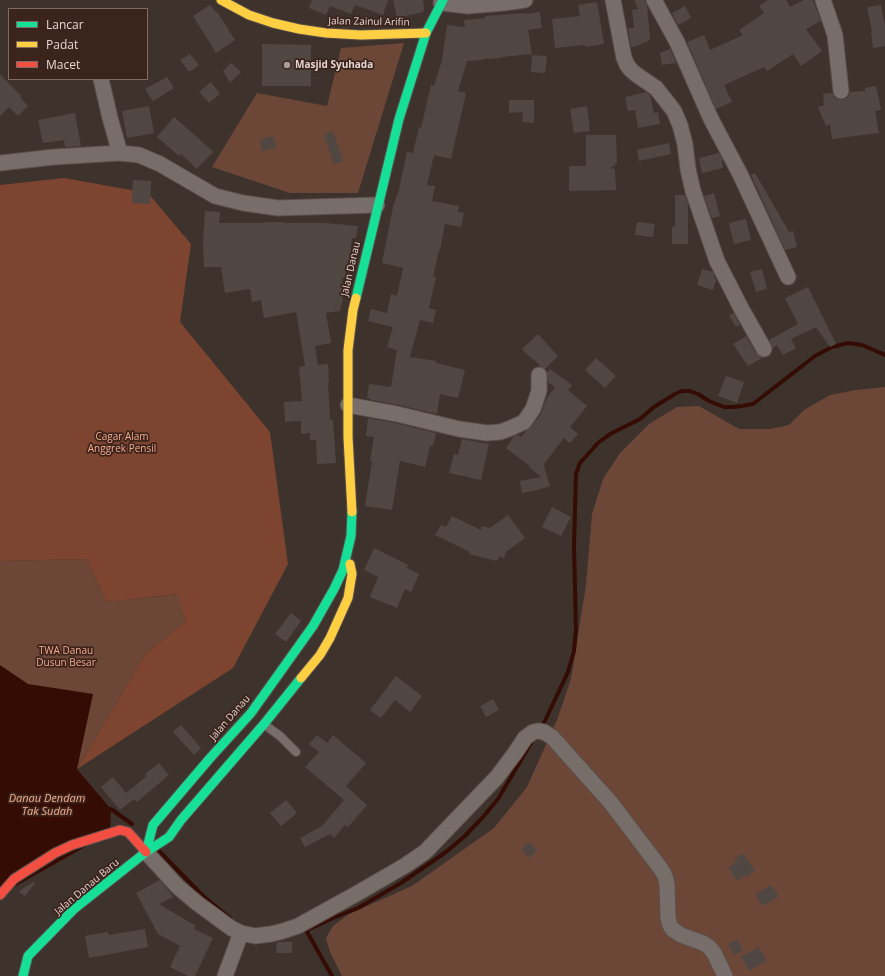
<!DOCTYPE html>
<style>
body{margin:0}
#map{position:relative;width:885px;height:976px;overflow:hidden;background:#3e322d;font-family:"Open Sans",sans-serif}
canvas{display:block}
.legend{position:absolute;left:8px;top:8px;width:140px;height:72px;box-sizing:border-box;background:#3b241c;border:1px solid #7f6b64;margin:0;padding:5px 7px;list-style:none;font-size:12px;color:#e6d6d1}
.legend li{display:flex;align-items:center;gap:8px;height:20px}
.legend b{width:20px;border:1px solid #7f6b64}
</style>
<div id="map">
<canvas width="885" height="976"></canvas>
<ul class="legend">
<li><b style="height:5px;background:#16e098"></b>Lancar</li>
<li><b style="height:5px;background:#ffcf43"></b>Padat</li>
<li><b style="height:5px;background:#f24e42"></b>Macet</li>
</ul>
</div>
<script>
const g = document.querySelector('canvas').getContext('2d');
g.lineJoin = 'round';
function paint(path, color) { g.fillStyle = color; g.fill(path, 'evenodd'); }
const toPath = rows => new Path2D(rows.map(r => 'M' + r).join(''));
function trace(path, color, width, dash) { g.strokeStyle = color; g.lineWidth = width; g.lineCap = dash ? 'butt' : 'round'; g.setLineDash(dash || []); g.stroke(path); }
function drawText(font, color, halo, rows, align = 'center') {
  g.font = font + ' "Open Sans",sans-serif'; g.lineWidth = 3.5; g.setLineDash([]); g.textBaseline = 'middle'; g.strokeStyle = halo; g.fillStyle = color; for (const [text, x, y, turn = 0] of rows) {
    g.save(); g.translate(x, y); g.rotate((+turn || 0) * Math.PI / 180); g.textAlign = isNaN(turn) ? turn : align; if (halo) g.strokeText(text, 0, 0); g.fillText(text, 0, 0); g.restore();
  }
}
paint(toPath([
 [404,43,358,193,290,193,212,167,257,93,327,106,341,48],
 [885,387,885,976,342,976,330,952,326,938,333,926,349,914,412,886,494,828,527,787,557,720,571,679,586,585,592,514,603,479,620,453,649,424,677,407,699,406,739,429,770,429,789,425,804,410,830,395,856,390],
 [87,559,106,602,178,594,186,621,146,653,77,769,111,809,0,895,0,561]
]), '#6c4738');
paint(toPath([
 [64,178,148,193,191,244,180,322,270,432,288,564,233,668,77,769,146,653,186,621,177,594,106,602,87,559,0,561,0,185]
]), '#7d442f');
paint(toPath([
 [0,665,28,684,93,694,77,769,111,809,110,833,0,895]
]), '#350c04');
trace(toPath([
 [542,727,568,672,574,651,576,630,574,546,576,474,580,463,598,443,610,434,640,419,654,407,675,394,682,391,690,391,698,394,709,401,724,407,734,407,742,406,753,404,815,356,832,347,848,343,862,345,885,355],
 [111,809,132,824],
 [159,851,203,896,230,918],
 [306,930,332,976],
 [307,930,333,918,358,908,401,883,446,852,465,836,483,817,498,799,534,738]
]), '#350c04', 4);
paint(toPath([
 [312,0,388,0,383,15,355,5,351,14,330,6,326,15,309,8],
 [393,0,423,0,424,9,423,12,397,18],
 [634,0,645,0,647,6,650,40,637,46,631,47,628,28,634,28,632,10,638,9],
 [768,0,786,0,790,7,804,0,813,0,821,21,806,29,822,51,801,66,793,54,767,71,764,67,724,85,732,102,716,109,687,42,704,35,710,50,743,35,739,30,764,13,759,6],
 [597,2,604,44,585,47,585,45,555,48,552,19,580,16,578,5],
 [210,5,215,11,218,13,235,40,216,53,193,16],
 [881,5,885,26,885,46,873,48,871,31,872,31,867,7],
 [685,6,691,18,678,25,672,13],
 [540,12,542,28,528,30,532,54,501,57,501,58,483,59,483,60,467,61,458,91,466,93,451,159,434,155,427,185,435,186,432,201,459,206,458,212,464,213,461,227,445,224,440,250,439,250,433,277,436,277,429,308,436,310,433,323,420,320,410,357,436,361,436,363,465,370,458,398,440,394,437,414,399,405,371,400,371,399,367,398,369,384,391,387,397,350,387,347,393,327,368,321,371,309,387,313,391,294,397,296,403,268,382,263,394,202,395,202,397,194,398,194,407,152,413,153,419,127,421,128,431,85,434,86,442,60,447,25,465,27,464,20,485,18,485,16,526,13,526,14],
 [262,44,311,45,311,86,262,86],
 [670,49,676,63,662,65,660,53],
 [190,54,199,65,189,72,180,60],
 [532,55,547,56,545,73,531,72],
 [231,63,241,72,230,83,223,71],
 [0,74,21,96,20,97,28,106,18,116,9,107,0,116],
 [167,77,174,88,153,101,145,89],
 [211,82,220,94,209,103,199,92],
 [876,86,881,110,875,111,879,133,832,139,830,124,826,126,818,107,824,105,823,94,833,93,834,97,837,99,842,100,847,98,849,95,850,92,865,91,865,88],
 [646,92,650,95,654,113,658,112,660,124,638,128,635,110,628,111,625,97],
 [509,100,534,100,534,123,522,122,523,112,509,113],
 [149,106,154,133,127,138,122,111],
 [587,106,590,131,574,133,570,109],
 [75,113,81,146,65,147,64,140,43,143,38,120],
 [174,117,196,136,213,152,197,169,181,154,179,156,157,137],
 [333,131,343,161,334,164,324,135],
 [586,135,616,135,617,163,615,163,615,166,611,167,611,168,615,169,616,190,569,191,569,166,586,166],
 [274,136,276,148,262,151,260,139],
 [669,143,671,154,639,161,637,150],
 [719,153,722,159,723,168,702,173,699,158],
 [755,173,789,232,793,231,797,247,785,250,751,175],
 [133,180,151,181,150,204,132,203],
 [714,193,720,216,712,218,704,196],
 [675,195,685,195,688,204,688,244,672,244,672,226,675,227],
 [205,211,220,212,219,223,265,223,265,222,284,222,284,223,325,223,358,226,356,238,352,238,349,267,346,267,345,278,342,278,344,294,340,311,326,313,331,343,315,346,318,365,328,364,329,382,328,382,330,420,333,420,336,463,317,464,316,440,310,440,310,433,301,434,301,421,285,422,284,402,302,401,299,367,305,366,296,312,264,318,261,300,252,302,250,289,225,293,221,267,204,267,203,243],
 [746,219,751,240,734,244,729,223],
 [637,222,655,224,653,237,635,235],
 [702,269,713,272,716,280,713,290,697,285],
 [762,269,767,289,756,292,750,272],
 [808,287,836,344,830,347,816,327,791,339,796,348,783,355,777,345,773,348,769,340,798,324,785,298],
 [734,313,740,325,736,327,729,315],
 [538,334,558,356,545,369,540,366,534,359,533,360,522,349],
 [746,336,756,353,762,358,748,366,733,344],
 [596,358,616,376,605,388,585,370],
 [550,369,572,385,568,390,587,406,570,427,578,434,570,443,564,438,544,464,545,464,544,466,550,486,537,490,522,493,520,481,541,477,529,467,530,466,506,448,514,436,518,435,521,437,526,431,531,427,541,414,544,404,547,400,546,399,555,387,548,382,547,373],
 [726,376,744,382,737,403,718,396],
 [368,418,395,423,436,433,433,446,430,446,425,467,400,461,392,510,365,506,372,461,370,461,374,437,366,436],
 [462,439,489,444,481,480,449,473,454,454,458,455],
 [552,507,571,517,561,536,542,527],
 [508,515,525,538,506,552,504,558,499,556,497,561,469,554,470,552,435,535,441,525,446,527,452,516,481,530,482,526,490,528],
 [374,548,408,565,407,568,419,574,411,592,405,589,397,608,370,597,378,577,364,570],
 [291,613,301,621,286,642,275,634],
 [396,676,422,696,410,712,395,700,381,718,370,710],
 [493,699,499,710,486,717,480,706],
 [181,725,201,748,194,755,173,732],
 [317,735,327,743,333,735,366,763,346,786,367,805,348,827,345,825,334,838,330,834,305,847,300,838,322,826,344,800,305,767,319,752,309,744],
 [159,763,169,775,137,802,134,799,120,810,101,787,113,777,126,793,147,776,145,774],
 [286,800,297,813,281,826,270,813],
 [529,842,537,851,529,858,521,849],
 [742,853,755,870,747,877,745,875,737,881,728,868,736,862,734,860],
 [160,880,170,892,173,897,159,904,196,926,194,929,213,938,195,976,188,976,170,967,180,946,158,934,136,893],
 [33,882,35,883,25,896,19,892,22,889],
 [771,885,779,896,763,906,755,895],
 [145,929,148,947,89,958,85,936,108,932,109,935],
 [737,939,743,951,734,955,728,944],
 [277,942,292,942,292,953,276,953],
 [759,947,767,961,749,971,741,957]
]), '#514742');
const lane = toPath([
 [265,725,280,736,296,752]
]);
const street = toPath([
 [613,0,624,58,627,65,631,70,637,75,656,88,664,98,674,111,680,125,685,144,688,169,693,191,717,261,741,308,764,349],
 [654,0,677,42,711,119,740,174,788,277],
 [823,0,835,35,841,91],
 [441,3,468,6,504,3,525,0],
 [101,79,110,118,120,153],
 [0,163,54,157,120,153,139,155,160,164,215,196,243,203,278,208,377,205],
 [348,405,397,414,459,429,487,433,500,432,511,428,524,422,533,409,539,391,539,375],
 [146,852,178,887,197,903,231,928,241,933,255,936,271,934,283,931,298,926,356,894,406,865,425,852,497,777,515,753,525,738,533,732,538,731,544,732,552,737,611,803,661,869,665,876,667,884,668,918,670,925,672,929,681,935,703,943,709,947,714,953,725,976],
 [225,976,241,933]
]);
const fast = toPath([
 [356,298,399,119,426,33,443,0],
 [146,852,153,825,211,757,251,713,313,626,334,589,343,570,351,536,352,512],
 [23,976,28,956,74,909,146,852,169,837,181,820,264,724,301,678]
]);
const slow = toPath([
 [221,0,249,15,273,23,299,29,326,33,361,35,426,33],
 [352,512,348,437,348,350,353,310,356,298],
 [301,678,320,655,330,638,348,598,352,574,350,564]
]);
const jam = toPath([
 [0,895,14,879,55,853,72,845,120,830,128,832,146,852]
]);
trace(lane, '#5b4f4b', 10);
trace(street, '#5b4f4b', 17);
trace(fast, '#5b4f4b', 11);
trace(slow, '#5b4f4b', 11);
trace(jam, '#5b4f4b', 11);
trace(lane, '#786e69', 8);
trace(street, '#786e69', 15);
trace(fast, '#16e098', 9);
trace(slow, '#ffcf43', 9);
trace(jam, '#f24e42', 9);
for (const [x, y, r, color] of [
 [287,65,4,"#ab9d98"]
]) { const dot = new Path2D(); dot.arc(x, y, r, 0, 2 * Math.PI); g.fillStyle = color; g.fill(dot); trace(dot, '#3b241c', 1.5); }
drawText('10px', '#e6d6d1', '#3b241c', [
 ["Jalan Zainul Arifin",369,22,1],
 ["Jalan Danau",351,269,-77],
 ["Jalan Danau",230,718,-49],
 ["Jalan Danau Baru",87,887,-40]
]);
drawText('bold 10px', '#e6d6d1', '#3b241c', [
 ["Masjid Syuhada",295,65]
], 'left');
drawText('10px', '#f7aa8d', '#3b241c', [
 ["Cagar Alam",122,437],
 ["Anggrek Pensil",122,449],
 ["TWA Danau",66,651],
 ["Dusun Besar",66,663]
]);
drawText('italic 11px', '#f9ac8f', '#3b241c', [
 ["Danau Dendam",47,799],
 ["Tak Sudah",47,812]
]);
</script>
